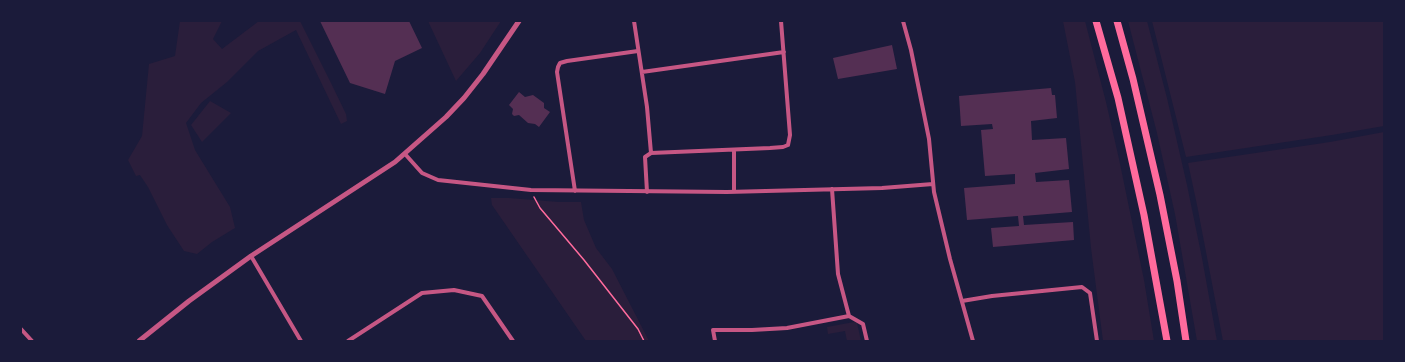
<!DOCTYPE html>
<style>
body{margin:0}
#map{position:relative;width:1405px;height:362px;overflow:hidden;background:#1b1b3a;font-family:"Public Sans",sans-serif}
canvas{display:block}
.frame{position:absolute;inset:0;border:22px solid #1b1b3a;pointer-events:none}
</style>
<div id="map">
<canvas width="1405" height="362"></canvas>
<div class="frame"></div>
</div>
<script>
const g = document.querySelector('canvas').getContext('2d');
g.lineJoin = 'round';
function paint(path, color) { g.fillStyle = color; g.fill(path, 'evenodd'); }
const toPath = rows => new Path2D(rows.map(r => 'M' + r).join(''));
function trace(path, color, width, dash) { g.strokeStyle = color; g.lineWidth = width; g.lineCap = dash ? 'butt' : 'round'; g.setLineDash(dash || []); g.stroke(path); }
paint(toPath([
 [180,21,222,21,213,39,222,49,259,21,300,21,331,83,346,114,347,121,341,124,296,30,258,51,227,82,201,103,186,123,195,150,230,207,235,228,212,242,197,254,184,251,167,225,148,187,140,175,136,176,128,160,142,136,149,64,175,56],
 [428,21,501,21,480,53,456,81],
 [1063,21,1085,21,1106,102,1119,159,1144,280,1154,341,1103,341,1091,248,1075,82],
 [1128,21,1147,21,1167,98,1187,185,1202,258,1217,341,1197,341,1175,214,1157,133],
 [1152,21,1384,21,1384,126,1332,135,1186,157],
 [210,101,231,113,202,142,191,125],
 [1384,132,1384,341,1223,341,1197,205,1188,163,1330,142],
 [491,198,509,198,559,202,581,202,584,220,596,248,612,269,649,341,586,341,492,205],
 [854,322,857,323,861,341,847,341,845,331,828,334,827,327]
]), '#2a1e3b');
paint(toPath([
 [320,21,409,21,422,48,395,61,385,94,350,83],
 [892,45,897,69,838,79,833,58],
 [1051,88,1052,95,1055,95,1057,118,1031,121,1032,140,1066,138,1069,169,1035,173,1036,182,1069,180,1072,212,1023,216,1024,225,1073,222,1074,240,993,247,991,228,1019,226,1018,216,967,220,964,188,1015,184,1015,174,985,176,981,130,993,129,992,124,961,126,959,96],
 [519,92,525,97,533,95,544,103,544,108,550,112,539,127,535,124,528,123,519,115,514,116,512,114,513,109,509,105]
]), '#542f53');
trace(toPath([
 [534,197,540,208,584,260,638,329,644,341]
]), '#ff6b9d', 1.5);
trace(toPath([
 [634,21,647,107,651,153,645,157,647,192],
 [903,21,911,50,929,139,934,192,950,259,973,341],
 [642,72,784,52],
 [734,150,734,191],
 [651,153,770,148,783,147,788,145,790,135,781,21],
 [405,154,422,173,438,180,531,190,727,192,882,188,933,184],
 [832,189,838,274,849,316,863,324,867,341],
 [575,191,557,72,558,67,560,63,567,61,638,51],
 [251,256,301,341],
 [962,301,992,296,1082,287,1090,293,1097,341],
 [21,329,32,341],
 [348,341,422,293,454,290,482,296,513,341],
 [715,341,713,330,752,330,787,328,849,316]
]), '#c65784', 4);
trace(toPath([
 [139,341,189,301,251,256,395,162,446,117,464,98,483,74,519,21]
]), '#c65784', 5);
trace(toPath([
 [1096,21,1118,98,1144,215,1167,341],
 [1117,21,1133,79,1160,195,1177,281,1186,341]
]), '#ff6b9d', 7);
</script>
